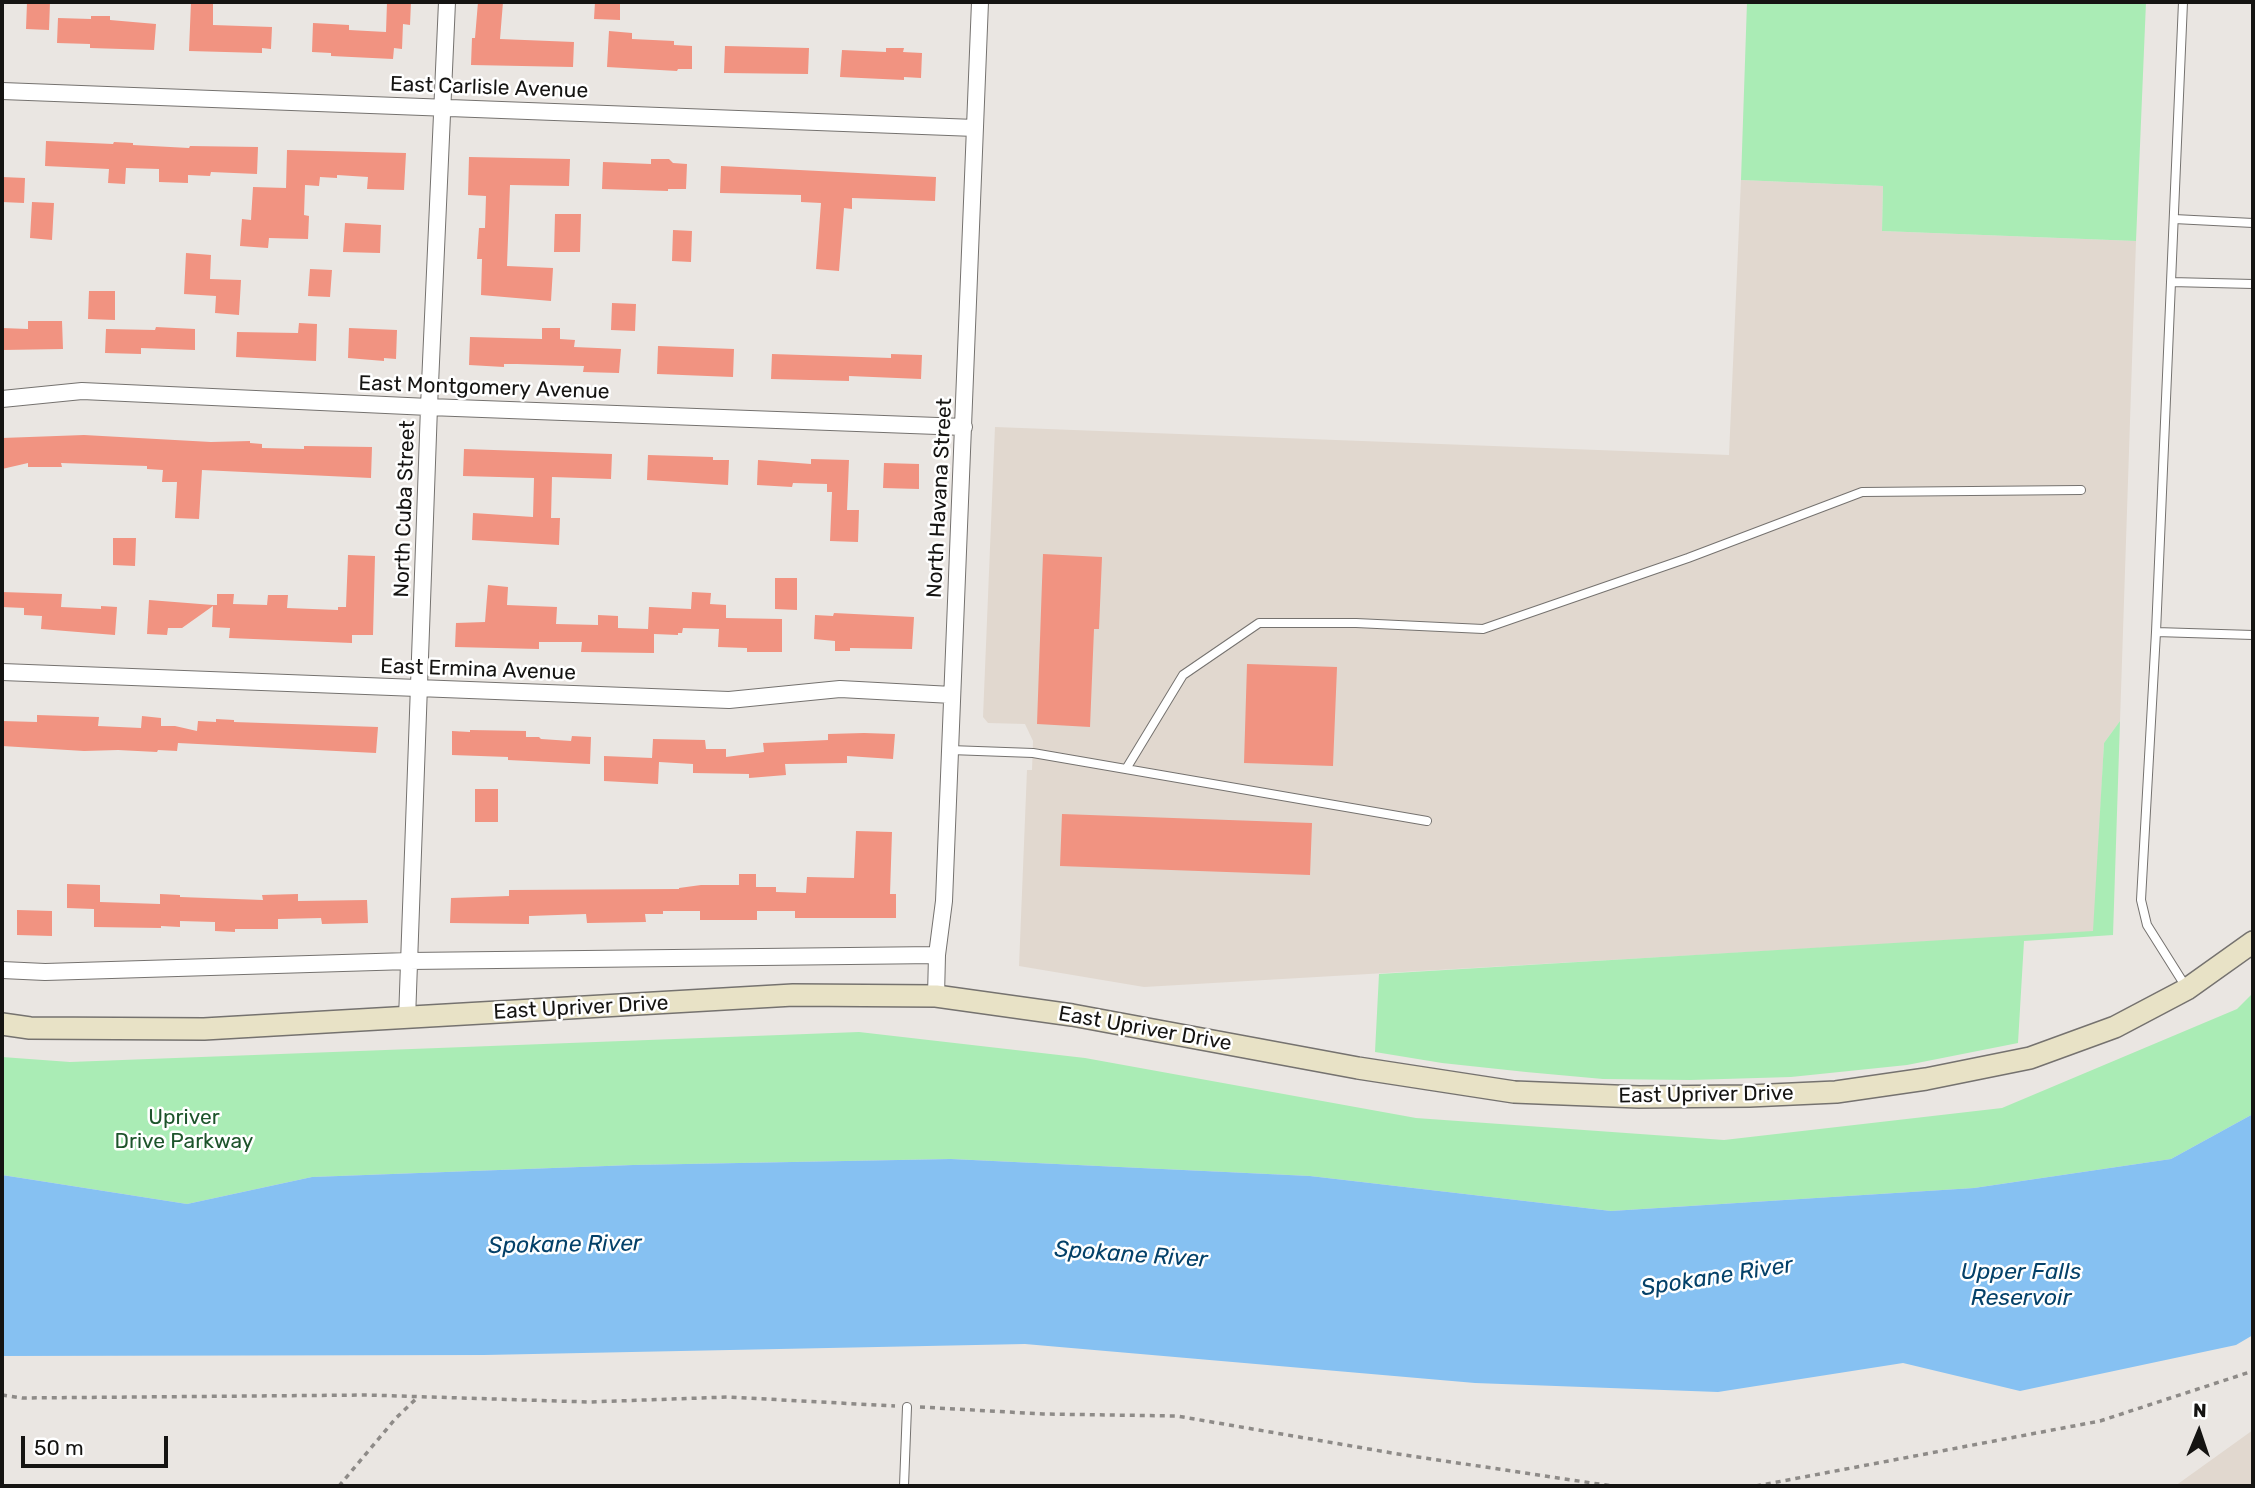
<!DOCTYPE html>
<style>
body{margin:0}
#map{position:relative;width:2255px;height:1488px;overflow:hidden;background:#eae6e2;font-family:Rubik,sans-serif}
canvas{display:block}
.frame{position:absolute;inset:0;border:4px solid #151412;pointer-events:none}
.north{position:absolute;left:2164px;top:1397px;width:70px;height:70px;-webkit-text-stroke:5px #fff;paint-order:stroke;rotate:2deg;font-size:19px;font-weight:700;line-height:28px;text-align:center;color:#151412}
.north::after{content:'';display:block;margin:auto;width:24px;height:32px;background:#151412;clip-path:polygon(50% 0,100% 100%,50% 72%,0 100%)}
.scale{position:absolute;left:21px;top:1436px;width:147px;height:32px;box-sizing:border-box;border:4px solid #151412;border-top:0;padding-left:9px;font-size:21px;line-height:24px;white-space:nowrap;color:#151412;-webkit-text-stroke:5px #fff;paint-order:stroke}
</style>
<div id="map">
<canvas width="2255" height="1488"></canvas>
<div class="frame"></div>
<div class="north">N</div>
<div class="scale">50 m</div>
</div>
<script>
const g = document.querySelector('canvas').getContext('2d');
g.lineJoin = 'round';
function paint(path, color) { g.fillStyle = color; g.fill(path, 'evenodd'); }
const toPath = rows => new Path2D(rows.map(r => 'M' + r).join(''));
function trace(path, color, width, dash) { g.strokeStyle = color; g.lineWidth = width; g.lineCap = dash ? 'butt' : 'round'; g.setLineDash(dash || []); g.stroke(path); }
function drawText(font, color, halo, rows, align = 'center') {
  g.font = font + ' Rubik,sans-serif'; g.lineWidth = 5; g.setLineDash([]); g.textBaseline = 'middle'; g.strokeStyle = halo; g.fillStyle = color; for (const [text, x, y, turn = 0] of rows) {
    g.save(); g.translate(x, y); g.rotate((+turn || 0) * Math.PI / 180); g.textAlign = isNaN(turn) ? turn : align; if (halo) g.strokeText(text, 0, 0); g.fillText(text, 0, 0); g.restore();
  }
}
paint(toPath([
 [1741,180,1883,186,1882,231,2136,241,2120,721,2104,743,2094,932,1144,987,1019,966,1027,770,1032,770,1033,741,1025,724,988,723,983,717,995,427,1729,455],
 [2253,1430,2253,1486,2175,1486]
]), '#e1d8cf');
paint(toPath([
 [1747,2,2146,2,2136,241,1882,231,1883,186,1741,180],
 [2120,721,2113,935,2024,941,2018,1043,1907,1065,1791,1077,1690,1080,1603,1079,1526,1072,1442,1063,1375,1052,1379,974,2093,931,2104,743],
 [2253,993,2253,1114,2171,1159,1974,1188,1611,1211,1310,1176,951,1159,633,1165,312,1177,187,1204,2,1175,2,1057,70,1062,859,1032,1085,1058,1416,1118,1724,1140,2002,1108,2237,1009]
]), '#aaecb5');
paint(toPath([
 [2253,1114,2253,1335,2236,1345,2020,1391,1903,1363,1718,1392,1475,1383,1025,1344,484,1355,2,1356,2,1175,187,1204,312,1177,633,1165,951,1159,1310,1176,1611,1211,1974,1188,2171,1159]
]), '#86c1f2');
paint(toPath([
 [27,2,50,2,49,30,26,29],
 [191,2,213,2,213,25,272,27,271,49,262,48,262,53,189,51],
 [387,2,411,2,410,25,403,24,402,49,394,48,393,59,331,56,331,53,312,52,313,23,349,25,349,30,386,32],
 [478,2,503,2,500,39,574,42,573,67,471,65,472,38,475,38],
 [595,2,620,2,620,20,594,19],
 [91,16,110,16,110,20,156,24,154,50,90,48,90,44,57,43,58,18,91,19],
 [609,31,632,33,632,39,674,41,674,45,692,46,692,69,678,69,677,71,607,67],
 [725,46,809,48,808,74,724,73],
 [886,48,904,48,903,52,922,53,921,78,904,77,904,80,840,77,842,50,886,52],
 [46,141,113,144,114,142,133,143,133,145,189,148,190,146,258,147,257,174,211,172,210,176,188,175,188,183,159,182,159,169,126,168,125,184,108,183,109,169,45,166],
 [287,150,406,153,404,190,367,189,368,177,337,175,337,178,320,177,319,186,305,185,304,215,309,216,308,239,269,238,268,248,240,246,242,219,251,220,253,187,286,188],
 [469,157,570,159,569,186,510,185,507,266,553,268,551,301,481,295,482,259,477,259,479,228,485,228,486,196,468,195],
 [651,159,669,159,673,163,687,164,686,189,668,189,668,191,602,189,603,162,651,164],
 [721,166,936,177,935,201,852,198,852,209,844,208,839,271,816,269,821,203,801,202,801,195,720,193],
 [2,177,25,178,24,203,2,202],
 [32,202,54,203,52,240,30,238],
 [555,214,581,214,580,252,554,252],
 [345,223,381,225,380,253,343,252],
 [673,230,692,231,691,262,672,261],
 [186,253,211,255,210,279,241,280,239,315,215,313,216,296,184,294],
 [310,269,332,270,330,297,308,296],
 [89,291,115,291,115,320,88,319],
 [612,303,636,304,635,331,611,330],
 [28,321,62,321,63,349,2,350,2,328,28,329],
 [299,323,317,324,316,361,236,357,237,332,298,333],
 [156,327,195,329,195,350,141,348,141,354,105,353,106,329,155,330],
 [349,328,397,330,396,359,384,358,384,361,348,358],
 [542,328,560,328,560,339,575,340,574,347,621,349,619,373,583,372,584,366,517,364,504,364,504,367,469,365,470,337,542,339],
 [658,346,734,349,733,377,657,374],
 [772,354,891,358,891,354,922,355,921,379,849,376,849,381,771,379],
 [84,435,211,442,250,441,250,443,262,444,262,448,304,449,304,446,372,447,371,478,202,470,199,519,175,518,177,482,162,482,163,470,147,469,147,466,61,463,62,467,28,467,28,463,2,469,2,438],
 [464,449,612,454,611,479,552,477,551,518,560,518,559,545,472,540,473,513,533,517,534,478,463,476],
 [648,455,713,457,713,460,729,460,728,485,647,480],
 [811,459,849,460,847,510,859,510,858,542,830,541,832,492,827,492,827,484,793,483,792,487,757,485,758,460,811,464],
 [884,463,919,464,919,489,883,488],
 [113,538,136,538,135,566,113,565],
 [1043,554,1102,557,1099,629,1094,629,1090,727,1037,724],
 [348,555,375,556,373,635,352,635,352,643,229,638,230,628,212,627,213,606,182,628,168,628,167,635,147,634,149,600,213,605,217,605,217,594,234,594,233,604,267,605,268,595,288,595,287,608,338,610,338,607,346,607],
 [775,578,797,578,797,610,775,609],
 [488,585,508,587,507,605,557,607,556,624,598,625,598,615,618,616,618,628,648,629,649,607,691,609,692,592,711,593,710,604,726,605,726,618,782,619,782,652,747,652,747,648,718,647,719,629,683,628,682,633,678,633,678,635,654,634,654,653,581,652,582,642,539,642,539,649,455,647,456,623,485,622],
 [2,592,62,594,61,607,101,609,101,606,117,607,115,635,41,629,42,616,24,615,24,608,2,607],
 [834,613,914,617,912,649,850,648,850,651,835,651,835,641,814,639,815,615,833,616],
 [1247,664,1337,667,1333,766,1244,763],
 [37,715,99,717,98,726,141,728,142,716,161,718,161,726,175,726,197,731,198,721,216,722,216,719,234,720,234,722,378,727,376,753,178,743,177,751,158,750,157,752,118,750,84,751,2,746,2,721,37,722],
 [470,730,526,731,526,737,539,737,541,739,571,741,572,736,591,737,590,764,508,760,508,757,452,755,452,731,470,732],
 [864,733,895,734,893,759,847,756,847,763,785,764,786,775,749,778,749,774,693,773,693,764,659,762,658,784,604,781,604,756,652,758,653,739,705,740,706,749,726,749,726,757,764,752,763,743,828,740,828,734],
 [475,789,498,789,498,822,475,822],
 [1062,814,1312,823,1310,875,1060,866],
 [856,831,892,832,890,894,896,894,896,918,795,918,795,911,757,911,757,920,700,920,700,911,663,911,663,914,645,914,646,922,587,923,586,914,529,916,529,924,450,923,451,898,509,896,509,890,679,889,679,888,701,885,739,885,739,874,756,874,756,887,776,887,776,892,806,893,807,877,854,878],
 [67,884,100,885,100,902,160,904,160,894,180,895,180,897,263,900,262,895,298,894,298,901,367,900,368,923,322,924,321,918,278,919,278,929,235,929,235,932,215,931,215,922,180,921,180,927,161,926,161,928,94,927,94,909,67,908],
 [17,910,52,911,52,936,17,935]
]), '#f19381');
const lane = toPath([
 [2183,2,2156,632,2141,900,2147,925,2186,987],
 [2174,219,2253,223],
 [2171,282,2253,284],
 [2156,632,2253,635],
 [950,750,1033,753,1427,821],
 [1126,769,1183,675,1259,623,1356,623,1483,629,1688,558,1862,492,2081,490],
 [904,1486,907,1407]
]);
const street = toPath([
 [2,91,975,128],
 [2,399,82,391,429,407,964,427],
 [2,672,729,700,840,689,952,695],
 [2,970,45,972,409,961,937,955],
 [936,996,937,955,944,901,980,2],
 [407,1019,429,407,447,2]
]);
const secondary = toPath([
 [2,1024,30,1028,204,1029,793,995,936,996,1072,1015,1358,1068,1514,1092,1639,1097,1749,1096,1836,1092,1926,1079,2030,1058,2115,1027,2187,989,2253,942]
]);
trace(lane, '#75726f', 10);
trace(street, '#75726f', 18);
trace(secondary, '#75726f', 24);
trace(toPath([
 [2,1395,22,1398,367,1395,589,1402,728,1397,895,1406],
 [920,1407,1043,1414,1177,1416,1398,1454,1612,1486],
 [339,1486,396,1418,418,1397],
 [1756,1486,2100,1421,2253,1371]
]), '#8e8b88', 3.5, [5, 5]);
trace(lane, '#fff', 8);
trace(street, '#fff', 16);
trace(secondary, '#e8e2c6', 21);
drawText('21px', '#151412', '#fff', [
 ["East Carlisle Avenue",489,88,2],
 ["East Montgomery Avenue",484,388,2],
 ["North Havana Street",940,498,-87],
 ["North Cuba Street",405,509,-88],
 ["East Ermina Avenue",478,670,2],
 ["East Upriver Drive",581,1008,-3],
 ["East Upriver Drive",1145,1029,10],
 ["East Upriver Drive",1706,1095,-1]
]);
drawText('21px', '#1d542b', '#fff', [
 ["Upriver",184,1118],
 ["Drive Parkway",184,1142]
]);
drawText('italic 23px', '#044169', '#fff', [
 ["Spokane River",565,1245,-1],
 ["Spokane River",1131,1255,4],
 ["Upper Falls",2021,1272],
 ["Reservoir",2021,1298],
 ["Spokane River",1717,1277,-9]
]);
</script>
